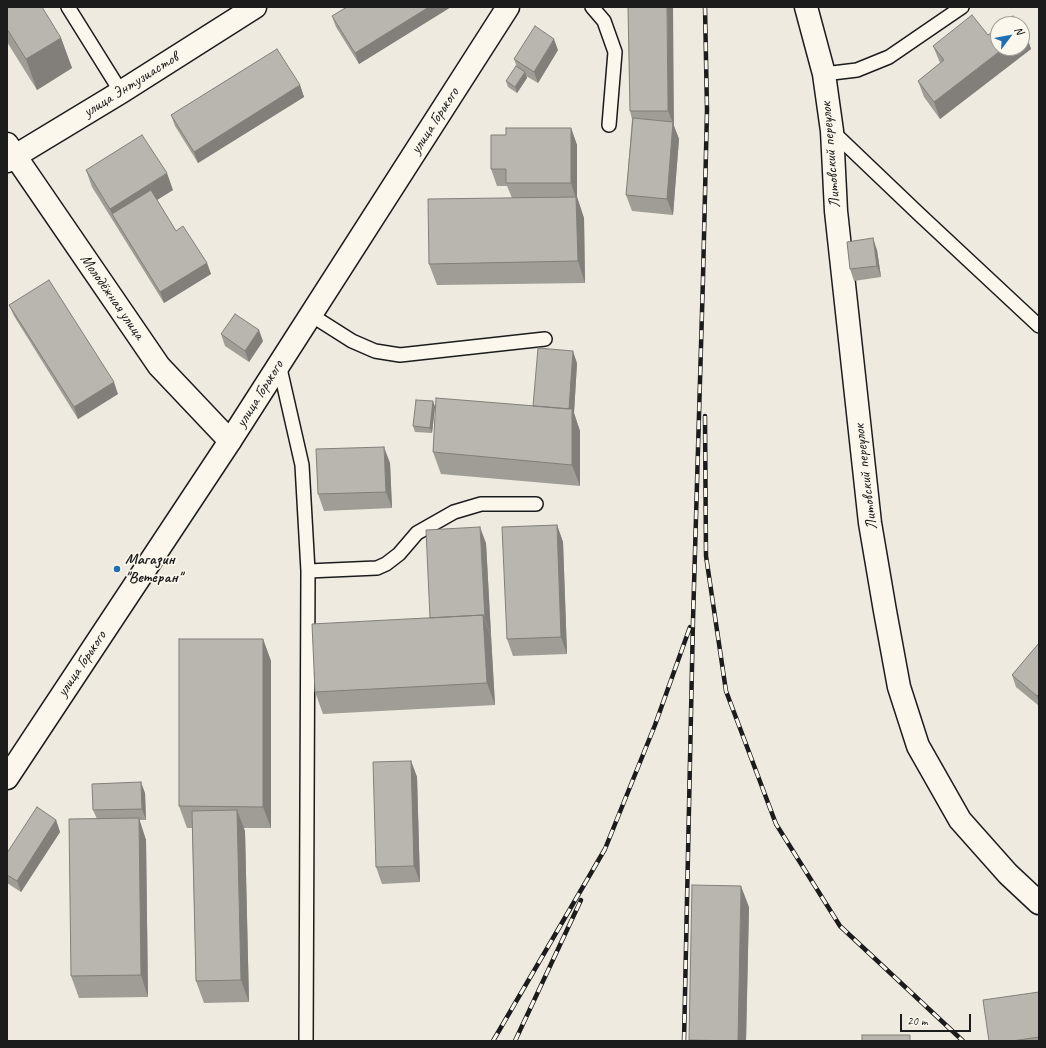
<!DOCTYPE html>
<meta charset="utf-8">
<style>
body{margin:0}
#map{position:relative;width:1046px;height:1048px;overflow:hidden;background:#eeeadf;font-family:Caveat,sans-serif}
canvas{display:block}
.frame{position:absolute;inset:0;border:8px solid #1c1c1c;pointer-events:none}
.north{position:absolute;left:990px;top:16px;width:40px;height:40px;box-sizing:border-box;background:#fbf7ec;border:1px solid #a29f99;border-radius:50%;rotate:58deg;font-size:11px;font-weight:700;line-height:16px;text-align:center;color:#1c1c1c}
.north::after{content:'';display:block;margin:auto;width:14px;height:18px;background:#1f6fb2;clip-path:polygon(50% 0,100% 100%,50% 72%,0 100%)}
.scale{position:absolute;left:900px;top:1014px;width:71px;height:18px;box-sizing:border-box;border:2px solid #1c1c1c;border-top:0;padding-left:5px;font-size:12px;line-height:14px;white-space:nowrap;color:#1c1c1c;-webkit-text-stroke:3px #fbf7ec;paint-order:stroke}
</style>
<div id="map">
<canvas width="1046" height="1048"></canvas>
<div class="frame"></div>
<div class="north">N</div>
<div class="scale">20 m</div>
</div>
<script>
const g = document.querySelector('canvas').getContext('2d');
g.lineJoin = 'round';
const toPath = rows => new Path2D(rows.map(r => 'M' + r).join(''));
function trace(path, color, width, dash) { g.strokeStyle = color; g.lineWidth = width; g.lineCap = dash ? 'butt' : 'round'; g.setLineDash(dash || []); g.stroke(path); }
function paint(path, color) { g.fillStyle = color; g.fill(path, 'evenodd'); }
function drawText(font, color, halo, rows, align = 'center') {
  g.font = font + ' Caveat,sans-serif'; g.lineWidth = 3.5; g.setLineDash([]); g.textBaseline = 'middle'; g.strokeStyle = halo; g.fillStyle = color; for (const [text, x, y, turn = 0] of rows) {
    g.save(); g.translate(x, y); g.rotate((+turn || 0) * Math.PI / 180); g.textAlign = isNaN(turn) ? turn : align; if (halo) g.strokeText(text, 0, 0); g.fillText(text, 0, 0); g.restore();
  }
}
const service = toPath([
 [68,7,121,92],
 [592,7,604,21,615,52,609,125],
 [824,74,857,70,889,57,962,7],
 [832,131,920,215,1039,326],
 [311,315,352,341,375,351,400,355,545,339],
 [279,364,302,465,308,571,306,1041],
 [308,571,377,568,386,564,399,554,417,533,454,512,481,504,536,504]
]);
const minor = toPath([
 [806,7,824,74,832,131,836,211,870,523,885,611,899,687,918,746,960,820,1008,874,1039,903],
 [7,144,159,366,230,441],
 [7,161,121,92,255,7]
]);
const secondary = toPath([
 [7,778,230,441,508,7]
]);
trace(service, '#1c1c1c', 16);
trace(minor, '#1c1c1c', 25);
trace(secondary, '#1c1c1c', 25);
trace(service, '#fbf7ec', 13);
trace(minor, '#fbf7ec', 22);
trace(secondary, '#fbf7ec', 22);
const rail = toPath([
 [705,416,706,556,726,691,776,824,840,926,963,1041],
 [493,1041,605,849,655,725,690,627],
 [515,1041,581,900],
 [684,1041,693,620,703,278,707,110,705,7]
]);
trace(rail, '#1c1c1c', 4.5);
trace(rail, '#fbf7ec', 3, [9]);
paint(toPath([
 [7,7,61,38,72,68,37,90,7,42],
 [347,7,451,7,359,64,336,27,332,16],
 [628,7,679,139,673,215,632,211,626,195,632,119,630,111],
 [1025,32,1031,49,940,119,924,97,918,81,940,63,933,46],
 [558,50,538,83,526,76,527,78,517,93,508,87,506,81,517,67,514,59],
 [300,85,304,97,198,163,175,126,171,115],
 [571,128,577,145,577,197,584,218,585,283,437,285,429,264,512,198,507,186,497,186,491,169,506,135],
 [86,170,173,190,157,200,176,231,207,263,211,274,164,303,92,187],
 [877,250,881,277,854,281,850,269],
 [9,305,118,394,78,419,14,316],
 [221,334,263,341,249,362,225,346],
 [577,363,574,413,580,431,580,486,441,474,433,452,533,406],
 [433,401,435,407,432,433,415,432,413,426],
 [390,463,392,508,324,511,318,494],
 [557,525,563,542,567,654,513,656,507,639],
 [486,543,495,705,323,714,315,692,430,618],
 [263,639,271,661,271,828,243,828,245,831,249,1002,204,1003,196,981,192,828,187,828,179,806],
 [1039,643,1039,706,1016,687,1012,675],
 [411,761,417,777,420,882,382,884,376,867],
 [145,793,146,820,139,820,146,840,148,997,79,998,71,976,97,819,93,810],
 [56,820,60,832,21,892,7,883,7,853],
 [749,907,746,1041,689,1041,689,1040],
 [1039,992,1039,1041,989,1041]
]), '#9f9d96');
paint(toPath([
 [429,7,451,7,359,64,355,53],
 [667,7,673,7,674,126,679,139,673,215,667,199,673,124,668,111],
 [1025,32,1031,49,940,119,934,102,1004,48,1022,48,1022,34],
 [61,38,72,68,37,90,26,59],
 [554,39,558,50,538,83,534,72],
 [525,72,527,78,517,93,515,87],
 [300,85,304,97,198,163,194,152],
 [571,128,577,145,577,197,584,218,585,283,578,261,576,199,571,183],
 [167,173,173,190,118,224,112,214,110,209],
 [873,238,877,250,881,277,877,266],
 [207,263,211,274,164,303,160,292],
 [259,330,263,341,249,362,245,351],
 [573,351,577,363,574,413,580,431,580,486,572,465,568,418],
 [114,382,118,394,78,419,74,407],
 [433,401,435,407,432,433,430,428],
 [384,447,390,463,392,508,386,492],
 [557,525,563,542,567,654,561,637],
 [480,527,486,543,491,636,485,619],
 [483,615,491,637,495,705,487,683],
 [263,639,271,661,271,828,263,807],
 [1039,694,1039,702,1037,696],
 [411,761,417,777,420,882,414,866],
 [141,782,145,793,146,820,142,809],
 [237,810,245,831,249,1002,241,980],
 [139,818,146,840,148,997,141,975],
 [56,820,60,832,21,892,17,881],
 [741,886,749,907,746,1041,738,1041]
]), '#827f7a');
const building = toPath([
 [7,7,42,7,61,38,26,59,7,29,7,7],
 [347,7,429,7,355,53,332,16,347,7],
 [628,7,667,7,668,111,630,111,628,7],
 [972,15,988,35,998,28,998,48,1004,48,934,102,918,81,944,60,933,46,972,15],
 [1013,16,1019,24,1003,24,1013,16],
 [535,26,554,39,534,72,514,59,535,26],
 [1022,28,1025,32,1022,34,1022,28],
 [277,49,300,85,194,152,171,115,277,49],
 [516,66,525,72,515,87,506,81,516,66],
 [633,118,673,122,667,199,626,195,633,118],
 [506,128,571,128,571,183,506,183,506,169,491,169,491,135,506,135,506,128],
 [142,135,167,173,110,209,86,170,142,135],
 [151,190,176,231,183,226,207,263,160,292,112,214,151,190],
 [576,197,578,261,429,264,428,199,576,197],
 [873,238,877,266,850,269,847,242,873,238],
 [49,280,114,382,74,407,9,305,49,280],
 [235,314,259,330,245,351,221,334,235,314],
 [538,348,573,351,569,409,533,406,538,348],
 [436,398,572,409,572,465,433,452,436,398],
 [416,400,433,401,430,428,413,426,416,400],
 [384,447,386,492,318,494,316,449,384,447],
 [557,525,561,637,507,639,502,527,557,525],
 [480,527,485,619,483,615,430,618,426,530,480,527],
 [483,615,487,683,315,692,312,624,483,615],
 [179,639,263,639,263,807,179,806,179,639],
 [1039,643,1039,694,1037,696,1012,675,1039,643],
 [411,761,414,866,376,867,373,762,411,761],
 [141,782,142,809,93,810,92,784,141,782],
 [37,807,56,820,17,881,7,875,7,853,37,807],
 [237,810,241,980,196,981,192,811,237,810],
 [139,818,141,975,71,976,69,819,139,818],
 [692,885,741,886,738,1041,689,1040,692,885],
 [1039,992,1039,1037,1012,1041,989,1041,983,1000,1039,992],
 [862,1035,910,1035,910,1041,862,1041,862,1035]
]);
paint(building, '#b9b6af');
trace(building, '#827f7a', 1);
for (const [x, y, r, color] of [
 [117,569,4,"#1f6fb2"]
]) { const dot = new Path2D(); dot.arc(x, y, r, 0, 2 * Math.PI); g.fillStyle = color; g.fill(dot); trace(dot, '#fbf7ec', 1.5); }
drawText('16px', '#1c1c1c', '#fbf7ec', [
 ["улица Энтузиастов",131,85,-32],
 ["улица Горького",435,121,-57],
 ["Литовский переулок",831,155,-95],
 ["Молодёжная улица",112,297,55],
 ["улица Горького",260,394,-58],
 ["Литовский переулок",866,477,-97],
 ["улица Горького",82,664,-56]
]);
drawText('bold 16px', '#1c1c1c', '#fbf7ec', [
 ["Магазин",125,560],
 ["\"Ветеран\"",125,578]
], 'left');
</script>
